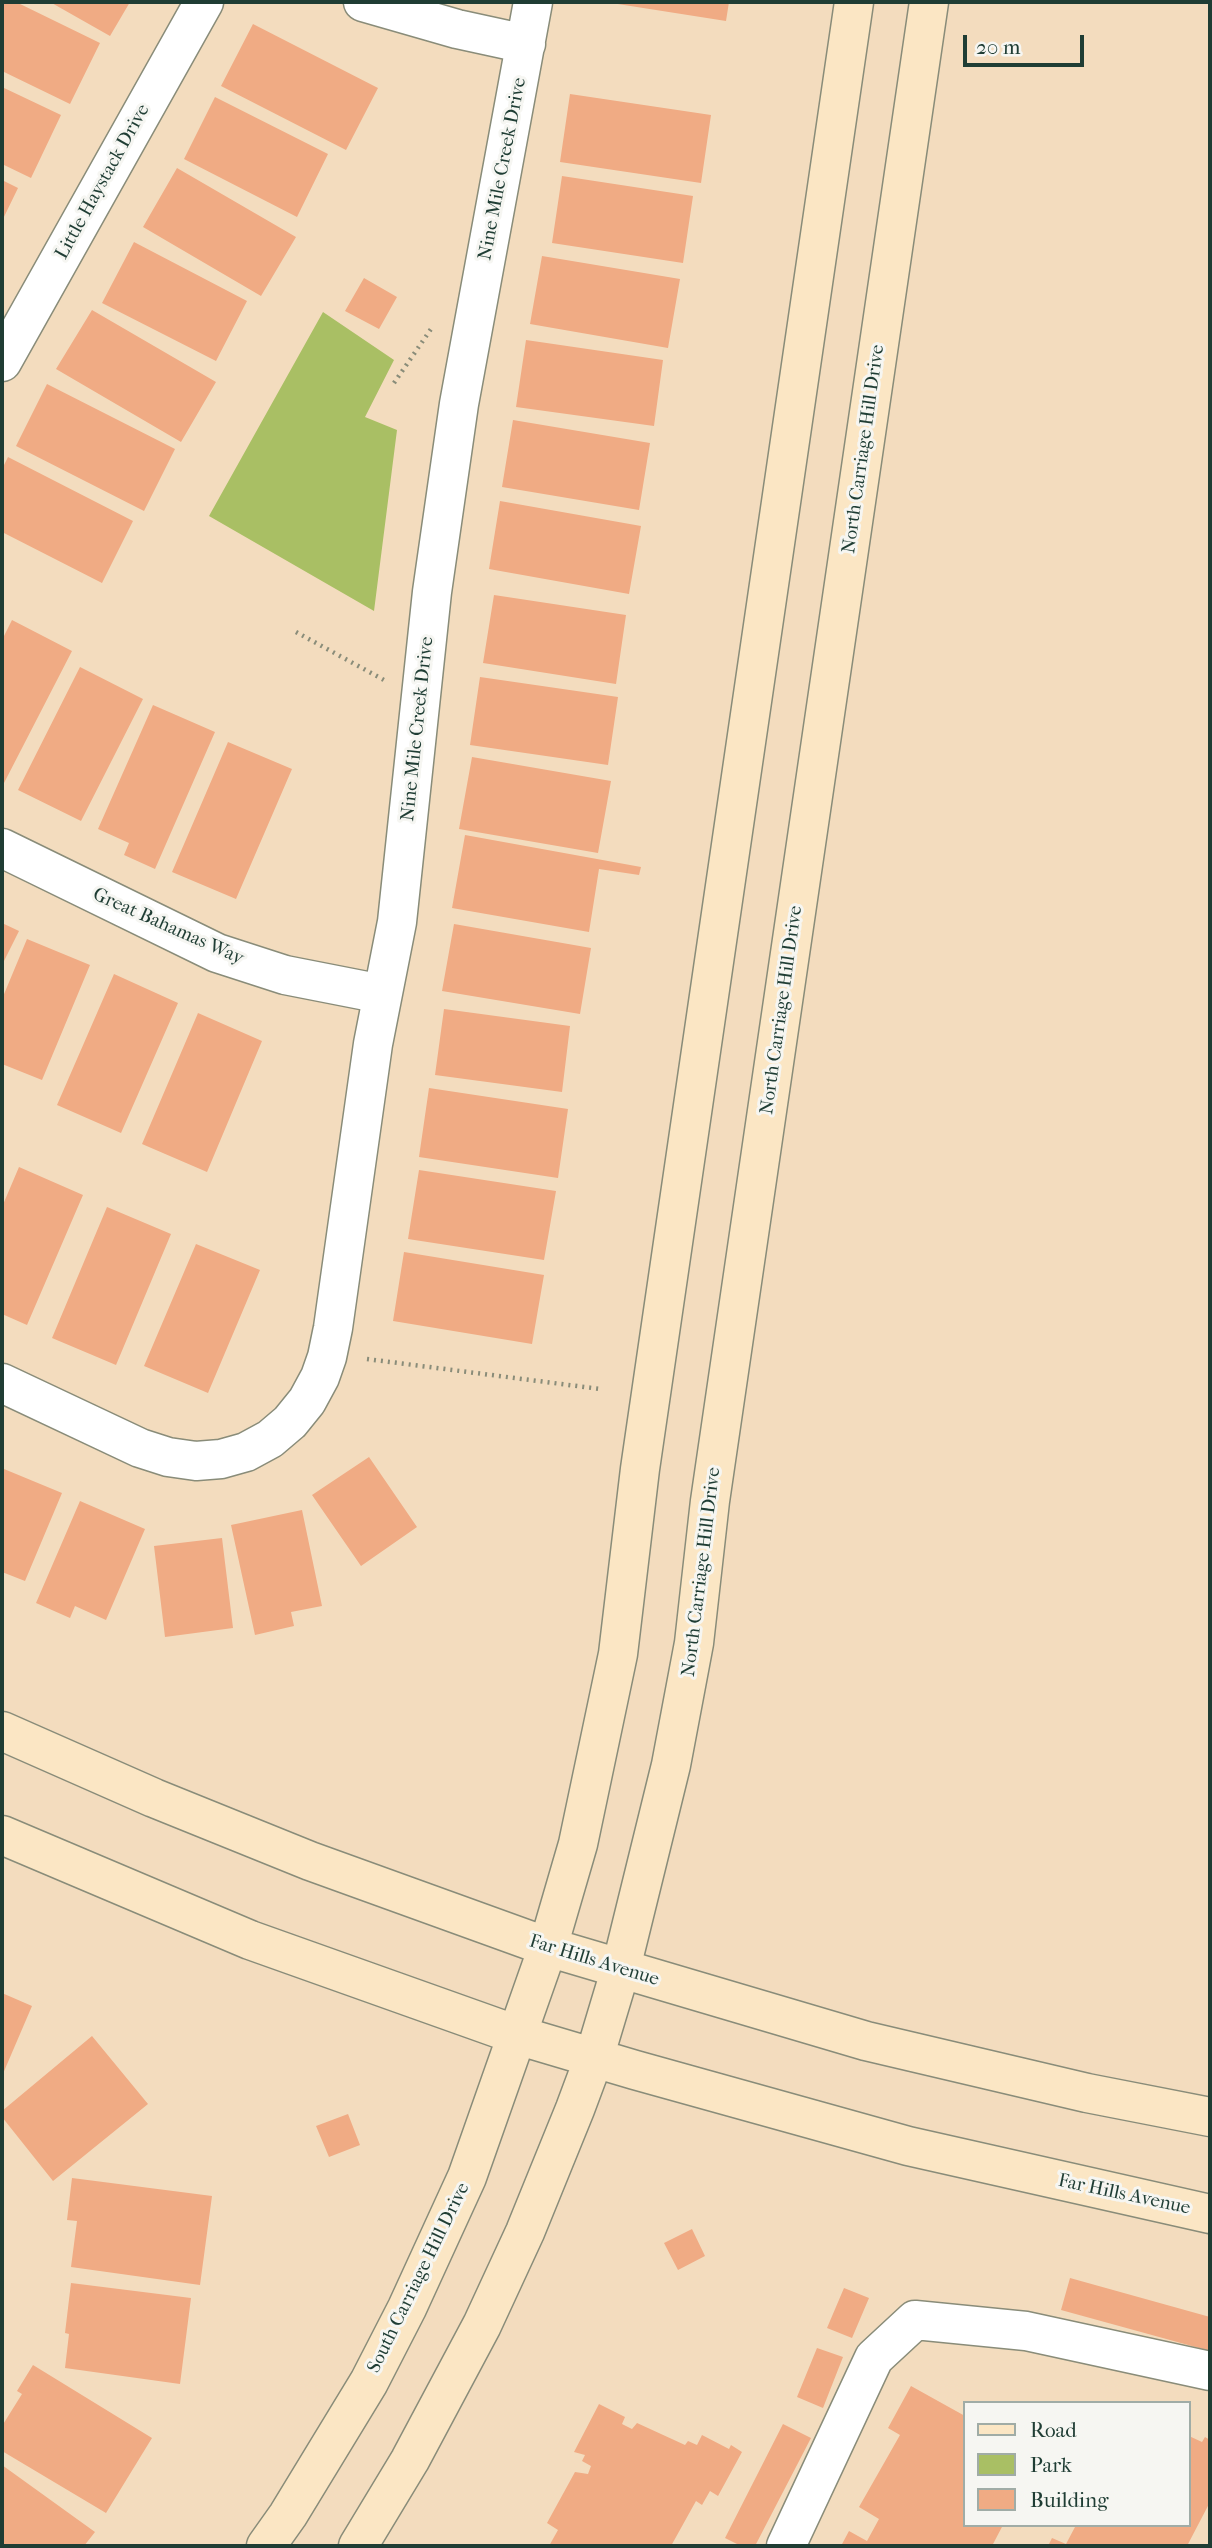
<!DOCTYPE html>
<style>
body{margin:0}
#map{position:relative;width:1212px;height:2548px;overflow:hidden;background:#f3dcbe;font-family:"IM FELL French Canon",serif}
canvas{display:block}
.frame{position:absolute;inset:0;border:4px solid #1f3d34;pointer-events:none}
.legend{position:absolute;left:963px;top:2401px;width:228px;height:126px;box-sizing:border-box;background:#f6f6f2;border:2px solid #a0aca6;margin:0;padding:9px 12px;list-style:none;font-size:21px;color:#1f3d34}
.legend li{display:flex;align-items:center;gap:14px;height:35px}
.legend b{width:35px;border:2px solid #a0aca6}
.scale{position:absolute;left:963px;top:35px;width:121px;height:32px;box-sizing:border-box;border:4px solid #1f3d34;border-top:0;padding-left:9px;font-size:21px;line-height:24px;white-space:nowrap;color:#1f3d34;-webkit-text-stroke:5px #f6f6f2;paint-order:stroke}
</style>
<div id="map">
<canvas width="1212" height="2548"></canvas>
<div class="frame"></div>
<ul class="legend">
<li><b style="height:9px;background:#fbe6c4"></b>Road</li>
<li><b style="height:19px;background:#a9bf64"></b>Park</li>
<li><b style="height:19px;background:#f0ab84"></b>Building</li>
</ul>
<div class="scale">20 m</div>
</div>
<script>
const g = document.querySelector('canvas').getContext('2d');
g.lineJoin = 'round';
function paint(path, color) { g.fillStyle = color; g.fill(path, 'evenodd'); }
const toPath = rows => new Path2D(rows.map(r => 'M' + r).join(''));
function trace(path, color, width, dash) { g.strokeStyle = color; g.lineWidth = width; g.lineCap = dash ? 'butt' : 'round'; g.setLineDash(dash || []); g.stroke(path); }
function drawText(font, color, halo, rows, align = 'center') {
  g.font = font + ' "IM FELL French Canon",serif'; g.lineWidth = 6; g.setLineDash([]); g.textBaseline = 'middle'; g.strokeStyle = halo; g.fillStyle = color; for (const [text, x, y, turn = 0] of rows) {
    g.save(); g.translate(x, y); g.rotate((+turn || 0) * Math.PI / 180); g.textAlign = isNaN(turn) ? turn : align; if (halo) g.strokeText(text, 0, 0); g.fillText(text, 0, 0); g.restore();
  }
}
paint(toPath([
 [323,312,394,360,365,417,397,430,374,611,209,516]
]), '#a9bf64');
paint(toPath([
 [2,2,16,2,100,43,70,104,2,71],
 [50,2,130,2,110,36],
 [605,2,729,2,726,21],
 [253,24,378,88,346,150,221,86],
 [2,87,61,115,31,178,2,164],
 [570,94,711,115,701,183,560,162],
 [215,97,328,154,297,217,184,159],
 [177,168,296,237,261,296,143,227],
 [562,176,693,196,683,263,552,243],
 [2,180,18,188,2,221],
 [134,242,247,301,216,361,102,303],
 [542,256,680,279,668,348,530,324],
 [364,278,397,297,379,329,345,311],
 [92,310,216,382,181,442,56,369],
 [526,340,663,360,654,426,516,407],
 [47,384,175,449,144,511,16,446],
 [513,420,650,443,639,510,502,487],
 [8,457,133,521,102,583,2,532,2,469],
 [500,501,641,526,629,594,489,569],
 [494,595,626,615,616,684,483,663],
 [12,620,72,651,4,783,2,782,2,640],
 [80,667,143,699,81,821,18,790],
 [480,677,618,697,608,765,470,745],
 [153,705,215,732,155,869,124,855,129,843,98,829],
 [228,742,292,769,236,899,172,872],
 [472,757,611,781,598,853,459,829],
 [465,835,641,867,639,875,599,869,589,932,452,908],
 [2,923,19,931,2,965],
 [454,924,591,948,580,1014,442,991],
 [27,939,90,965,42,1080,2,1064,2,999],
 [114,974,178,1003,121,1133,57,1105],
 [444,1009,570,1026,562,1092,435,1075],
 [198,1013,262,1041,207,1172,142,1144],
 [429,1088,568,1109,558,1178,419,1157],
 [19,1167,83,1195,27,1325,2,1314,2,1207],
 [419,1170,556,1191,544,1260,408,1239],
 [107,1207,171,1234,116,1365,52,1338],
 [196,1244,260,1270,208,1393,144,1366],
 [404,1252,544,1275,532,1344,393,1321],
 [369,1457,417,1527,361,1566,312,1495],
 [4,1469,62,1493,25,1581,2,1572,2,1475],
 [80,1501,145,1529,106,1620,75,1606,70,1618,36,1603],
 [302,1510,322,1606,291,1612,294,1626,255,1635,231,1525],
 [222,1538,233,1628,165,1637,154,1546],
 [2,1993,32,2006,2,2076],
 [92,2036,148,2104,53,2181,2,2117,2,2111],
 [348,2114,360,2145,329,2157,316,2126],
 [72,2178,212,2196,200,2285,71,2267,77,2221,67,2220],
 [692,2229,705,2256,678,2270,664,2243],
 [1070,2278,1210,2317,1210,2351,1061,2310],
 [71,2283,191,2298,180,2384,65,2368,69,2334,65,2333],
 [844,2288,869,2298,852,2338,827,2328],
 [817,2348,843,2357,823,2408,797,2397],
 [33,2365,152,2438,106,2513,2,2451,2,2426,22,2394,17,2391],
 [911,2386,965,2416,965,2525,1003,2525,992,2546,841,2546,849,2531,867,2541,879,2519,859,2507,900,2435,888,2428],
 [599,2404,625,2417,622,2424,632,2429,637,2423,685,2445,688,2441,697,2445,702,2435,729,2449,731,2445,742,2452,718,2496,710,2491,702,2505,696,2501,671,2546,549,2546,558,2530,547,2523,575,2472,588,2474,591,2466,582,2461,585,2455,574,2452],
 [783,2424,811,2438,755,2546,741,2546,725,2538],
 [1189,2436,1202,2442,1205,2437,1210,2440,1210,2502,1187,2546,1048,2546,1052,2538,1066,2544,1075,2527,1073,2525,1189,2525],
 [2,2465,95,2532,84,2546,2,2546]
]), '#f0ab84');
const street = toPath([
 [363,2,457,29,526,44],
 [2,362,204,2],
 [2,848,217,953,285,975,382,994],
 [2,1383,140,1448,168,1457,196,1461,221,1459,246,1452,270,1439,290,1422,307,1401,320,1377,327,1357,333,1328,373,1044,397,922,432,592,459,404,533,2],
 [786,2546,874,2358,915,2320,1026,2331,1210,2371]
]);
const secondary = toPath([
 [2,1731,154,1798,310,1861,548,1947,866,2041,1087,2093,1210,2117],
 [2,1835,250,1940,517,2035,635,2070,908,2146,1210,2214],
 [266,2546,288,2515,369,2382,407,2308,467,2177,548,1947,578,1844,618,1654,640,1469,854,2],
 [358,2546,410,2460,482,2325,525,2232,575,2109,594,2058,621,1968,671,1765,694,1643,710,1501,929,2]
]);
trace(street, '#898c79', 41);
trace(secondary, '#898c79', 41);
trace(toPath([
 [394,383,431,329],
 [296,632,384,680],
 [367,1359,600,1389]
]), '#898c79', 4.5, [2, 5]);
trace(street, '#fff', 38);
trace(secondary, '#fbe6c4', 38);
drawText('19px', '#1f3d34', '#f6f6f2', [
 ["Nine Mile Creek Drive",503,169,-79],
 ["Little Haystack Drive",103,182,-61],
 ["North Carriage Hill Drive",864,449,-82],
 ["Nine Mile Creek Drive",418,729,-84],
 ["Great Bahamas Way",168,927,24],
 ["North Carriage Hill Drive",782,1010,-82],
 ["North Carriage Hill Drive",702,1572,-83],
 ["Far Hills Avenue",594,1961,17],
 ["Far Hills Avenue",1124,2195,12],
 ["South Carriage Hill Drive",419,2278,-64]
]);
</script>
